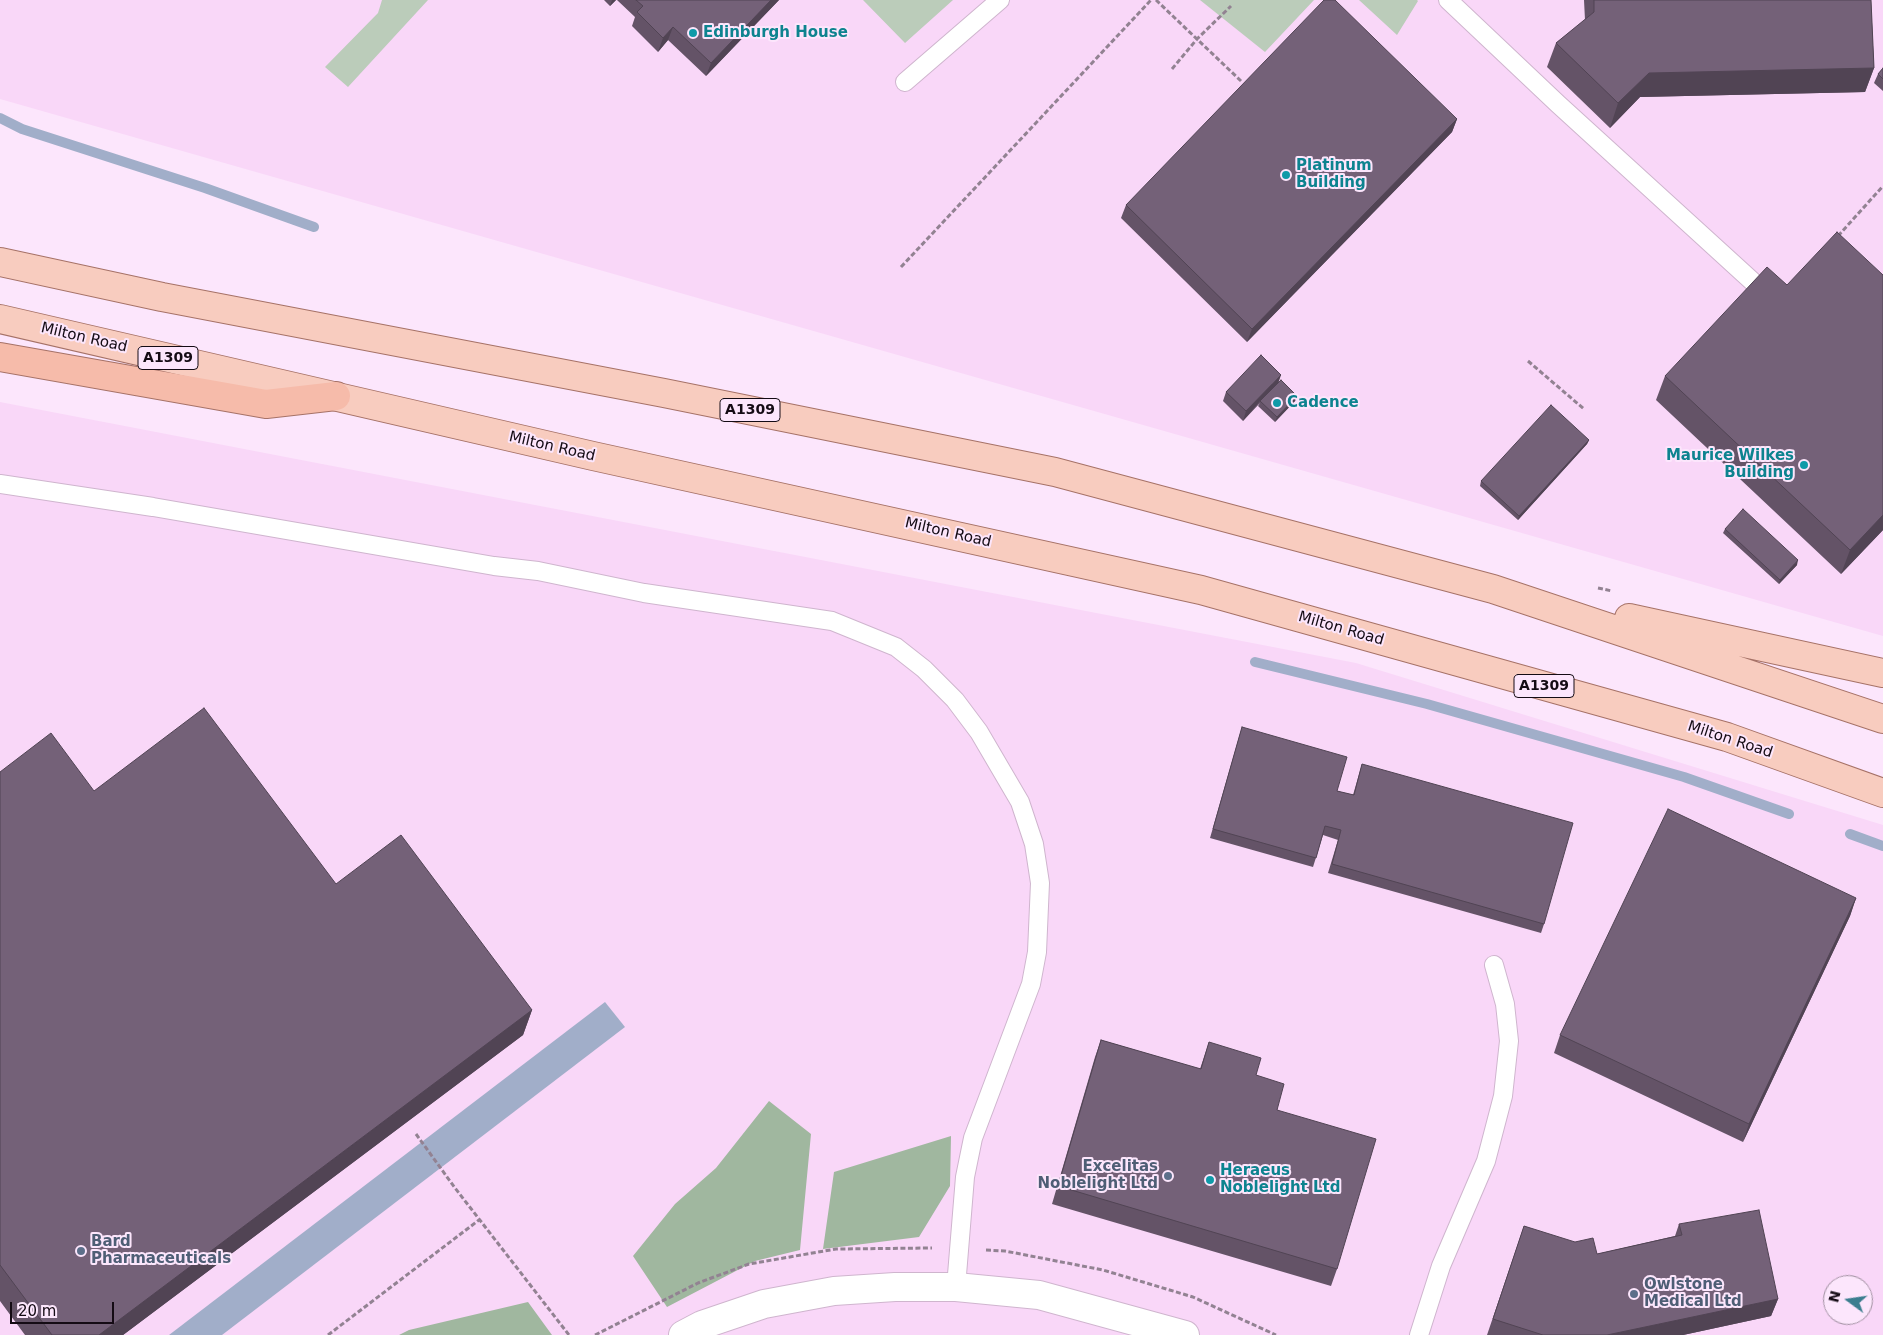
<!DOCTYPE html>
<style>
body{margin:0}
#map{position:relative;width:1883px;height:1335px;overflow:hidden;background:#fce6fc;font-family:"DejaVu Sans",sans-serif}
canvas{display:block}
.north{position:absolute;left:1823px;top:1275px;width:50px;height:50px;box-sizing:border-box;background:#fce6fc;border:1px solid #9f8e9f;border-radius:50%;rotate:284deg;font-size:14px;font-weight:700;line-height:20px;text-align:center;color:#140b14}
.north::after{content:'';display:block;margin:auto;width:18px;height:22px;background:#3b7e8f;clip-path:polygon(50% 0,100% 100%,50% 72%,0 100%)}
.scale{position:absolute;left:10px;top:1302px;width:104px;height:22px;box-sizing:border-box;border:2px solid #140b14;border-top:0;padding-left:6px;font-size:15px;line-height:18px;white-space:nowrap;color:#140b14;-webkit-text-stroke:4px #fce6fc;paint-order:stroke}
</style>
<div id="map">
<canvas width="1883" height="1335"></canvas>
<div class="north">N</div>
<div class="scale">20 m</div>
</div>
<script>
const g = document.querySelector('canvas').getContext('2d');
g.lineJoin = 'round';
function paint(path, color) { g.fillStyle = color; g.fill(path, 'evenodd'); }
const toPath = rows => new Path2D(rows.map(r => 'M' + r).join(''));
function trace(path, color, width, dash) { g.strokeStyle = color; g.lineWidth = width; g.lineCap = dash ? 'butt' : 'round'; g.setLineDash(dash || []); g.stroke(path); }
function drawText(font, color, halo, rows, align = 'center') {
  g.font = font + ' "DejaVu Sans",sans-serif'; g.lineWidth = 4; g.setLineDash([]); g.textBaseline = 'middle'; g.strokeStyle = halo; g.fillStyle = color; for (const [text, x, y, turn = 0] of rows) {
    g.save(); g.translate(x, y); g.rotate((+turn || 0) * Math.PI / 180); g.textAlign = isNaN(turn) ? turn : align; if (halo) g.strokeText(text, 0, 0); g.fillText(text, 0, 0); g.restore();
  }
}
paint(toPath([
 [0,0,1883,0,1883,636,0,99],
 [0,402,1356,663,1883,825,1883,1335,0,1335],
 [1833,1285,1863,1285,1863,1315,1833,1315]
]), '#f9d7f8');
paint(toPath([
 [382,0,428,0,348,87,325,67,378,13],
 [863,0,953,0,905,43],
 [1200,0,1314,0,1265,52],
 [1359,0,1417,0,1418,1,1397,35]
]), '#bbccba');
paint(toPath([
 [769,1101,811,1134,800,1250,755,1261,667,1307,633,1256,675,1204,716,1168],
 [951,1136,950,1186,919,1237,823,1249,834,1172],
 [528,1302,552,1335,399,1335,409,1330]
]), '#a0b79f');
paint(toPath([
 [605,1002,625,1027,222,1335,169,1335]
]), '#a1aec9');
trace(toPath([
 [0,118,22,129,205,188,314,227],
 [1255,662,1427,704,1684,777,1789,814],
 [1850,834,1883,846]
]), '#a1aec9', 10);
const service = toPath([
 [1448,0,1558,104,1752,281],
 [905,82,1000,0],
 [0,484,153,507,494,566,538,571,644,593,832,621,896,647,924,669,955,700,979,732,1020,802,1034,844,1040,883,1037,952,1031,984,973,1138,965,1177,956,1287],
 [1419,1335,1441,1266,1486,1161,1503,1096,1509,1041,1505,1004,1494,965]
]);
const minor = toPath([
 [683,1335,702,1325,764,1304,834,1291,895,1287,956,1287,1039,1295,1185,1335]
]);
const primary = toPath([
 [0,262,162,297,664,393,1055,472,1493,589,1883,719],
 [0,319,593,456,1201,590,1727,737,1883,793],
 [1629,618,1883,673]
]);
const trunk = toPath([
 [0,357,266,404,336,396]
]);
trace(service, '#cfb5ce', 20);
trace(minor, '#cfb5ce', 30);
trace(primary, '#a67267', 30);
trace(trunk, '#a67267', 30);
trace(toPath([
 [1156,0,1241,81],
 [1172,69,1197,39,1231,6],
 [1838,236,1883,186],
 [901,267,1151,0],
 [1528,361,1584,409],
 [1598,588,1612,591],
 [416,1134,455,1188,569,1335],
 [986,1250,1005,1251,1103,1270,1193,1297,1276,1335],
 [328,1335,479,1220],
 [595,1335,698,1283,749,1264,836,1249,932,1248]
]), '#928292', 3, [5, 2.5]);
trace(service, '#fff', 18);
trace(minor, '#fff', 28);
trace(primary, '#f8ccbf', 28);
trace(trunk, '#f6bbaa', 28);
paint(toPath([
 [604,0,616,0,610,6],
 [617,0,779,0,706,76,668,40,658,52,632,26,635,17],
 [1584,0,1871,0,1874,68,1865,92,1640,97,1610,128,1547,67,1556,43,1585,20],
 [1883,68,1883,91,1874,83,1878,74],
 [1457,119,1452,132,1247,342,1121,218,1126,205],
 [1883,275,1883,530,1841,574,1656,400,1665,376,1787,285],
 [1278,383,1297,396,1295,401,1275,422,1258,406,1260,403,1243,421,1223,401,1226,392],
 [1589,440,1587,444,1518,520,1480,486,1481,481],
 [1725,529,1797,565,1779,584,1723,533],
 [1242,727,1337,791,1353,795,1362,764,1544,924,1541,933,1328,873,1338,840,1323,835,1313,867,1210,838,1239,737],
 [0,772,94,791,336,884,532,1010,523,1035,123,1335,25,1335,0,1301],
 [1856,898,1850,916,1743,1142,1554,1053,1560,1035],
 [1101,1040,1200,1069,1209,1042,1256,1075,1277,1110,1337,1269,1331,1286,1052,1204,1095,1057],
 [1679,1224,1778,1299,1771,1316,1683,1335,1487,1335,1524,1226,1597,1254,1675,1236]
]), '#645367');
paint(toPath([
 [612,0,616,0,610,6],
 [771,0,779,0,706,76,711,63],
 [673,27,668,40,658,52,663,38],
 [1874,68,1865,92,1640,97,1610,128,1618,103,1649,73],
 [1457,119,1452,132,1247,342,1252,329],
 [1281,375,1278,384,1260,401,1243,421,1246,411],
 [1297,396,1295,401,1275,422,1277,417],
 [1589,440,1587,444,1518,520,1519,516],
 [1883,515,1883,530,1841,574,1850,550],
 [1798,560,1797,565,1779,584,1780,580],
 [1856,898,1850,916,1743,1142,1749,1124],
 [532,1010,523,1035,123,1335,99,1335],
 [1778,1299,1771,1316,1683,1335,1607,1335]
]), '#514454');
const building = toPath([
 [636,0,771,0,711,63,673,27,663,38,637,12,643,6,636,0],
 [1324,0,1335,0,1457,119,1252,329,1126,205,1324,0],
 [1594,0,1871,0,1874,68,1649,73,1618,103,1556,43,1594,12,1594,0],
 [1883,68,1883,79,1878,74,1883,68],
 [1837,232,1883,275,1883,515,1850,550,1665,376,1767,267,1787,285,1837,232],
 [1261,355,1281,375,1246,411,1226,392,1261,355],
 [1281,380,1297,396,1277,417,1260,401,1281,380],
 [1551,405,1589,440,1519,516,1481,481,1551,405],
 [1743,509,1798,560,1780,580,1725,529,1743,509],
 [204,708,336,884,401,835,532,1010,99,1335,52,1335,0,1265,0,772,51,733,94,791,204,708],
 [1242,727,1347,757,1337,791,1354,795,1362,764,1573,823,1544,924,1332,864,1341,830,1325,826,1316,858,1213,829,1242,727],
 [1668,809,1856,898,1749,1124,1560,1035,1668,809],
 [1101,1040,1201,1069,1209,1042,1261,1058,1256,1075,1284,1084,1277,1110,1376,1139,1337,1269,1058,1186,1101,1040],
 [1759,1210,1778,1299,1607,1335,1543,1335,1493,1319,1524,1226,1575,1242,1593,1238,1597,1254,1682,1235,1679,1224,1759,1210]
]);
paint(building, '#746178');
trace(building, '#514454', 1);
for (const [x, y, r, color] of [
 [693,33,5,"#0f9aa8"],
 [1286,175,5,"#0f9aa8"],
 [1277,403,5,"#0f9aa8"],
 [1804,465,5,"#0f9aa8"],
 [1168,1176,5,"#5c6f8a"],
 [1210,1180,5,"#0f9aa8"],
 [81,1251,5,"#5c6f8a"],
 [1634,1294,5,"#5c6f8a"]
]) { const dot = new Path2D(); dot.arc(x, y, r, 0, 2 * Math.PI); g.fillStyle = color; g.fill(dot); trace(dot, '#fce6fc', 2); }
for (const [x, y, w] of [
 [168,358,60],
 [750,410,60],
 [1544,686,60]
]) { const box = new Path2D(); box.roundRect(x - w / 2, y - 11.5, w, 23, 4); g.fillStyle = '#fce6fc'; g.fill(box); trace(box, '#140b14', 1); }
drawText('bold 14px', '#140b14', null, [
 ["A1309",168,358],
 ["A1309",750,410],
 ["A1309",1544,686]
]);
drawText('bold 15px', '#0d838f', '#fce6fc', [
 ["Edinburgh House",703,33],
 ["Platinum",1296,166],
 ["Building",1296,183],
 ["Cadence",1287,403],
 ["Maurice Wilkes",1794,456,"right"],
 ["Building",1794,473,"right"],
 ["Heraeus",1220,1171],
 ["Noblelight Ltd",1220,1188]
], 'left');
drawText('15px', '#140b14', '#fce6fc', [
 ["Milton Road",84,338,13],
 ["Milton Road",552,447,13],
 ["Milton Road",948,533,13],
 ["Milton Road",1341,629,16],
 ["Milton Road",1730,740,18]
]);
drawText('bold 15px', '#4e5e75', '#fce6fc', [
 ["Excelitas",1158,1167,"right"],
 ["Noblelight Ltd",1158,1184,"right"],
 ["Bard",91,1242],
 ["Pharmaceuticals",91,1259],
 ["Owlstone",1644,1285],
 ["Medical Ltd",1644,1302]
], 'left');
</script>
